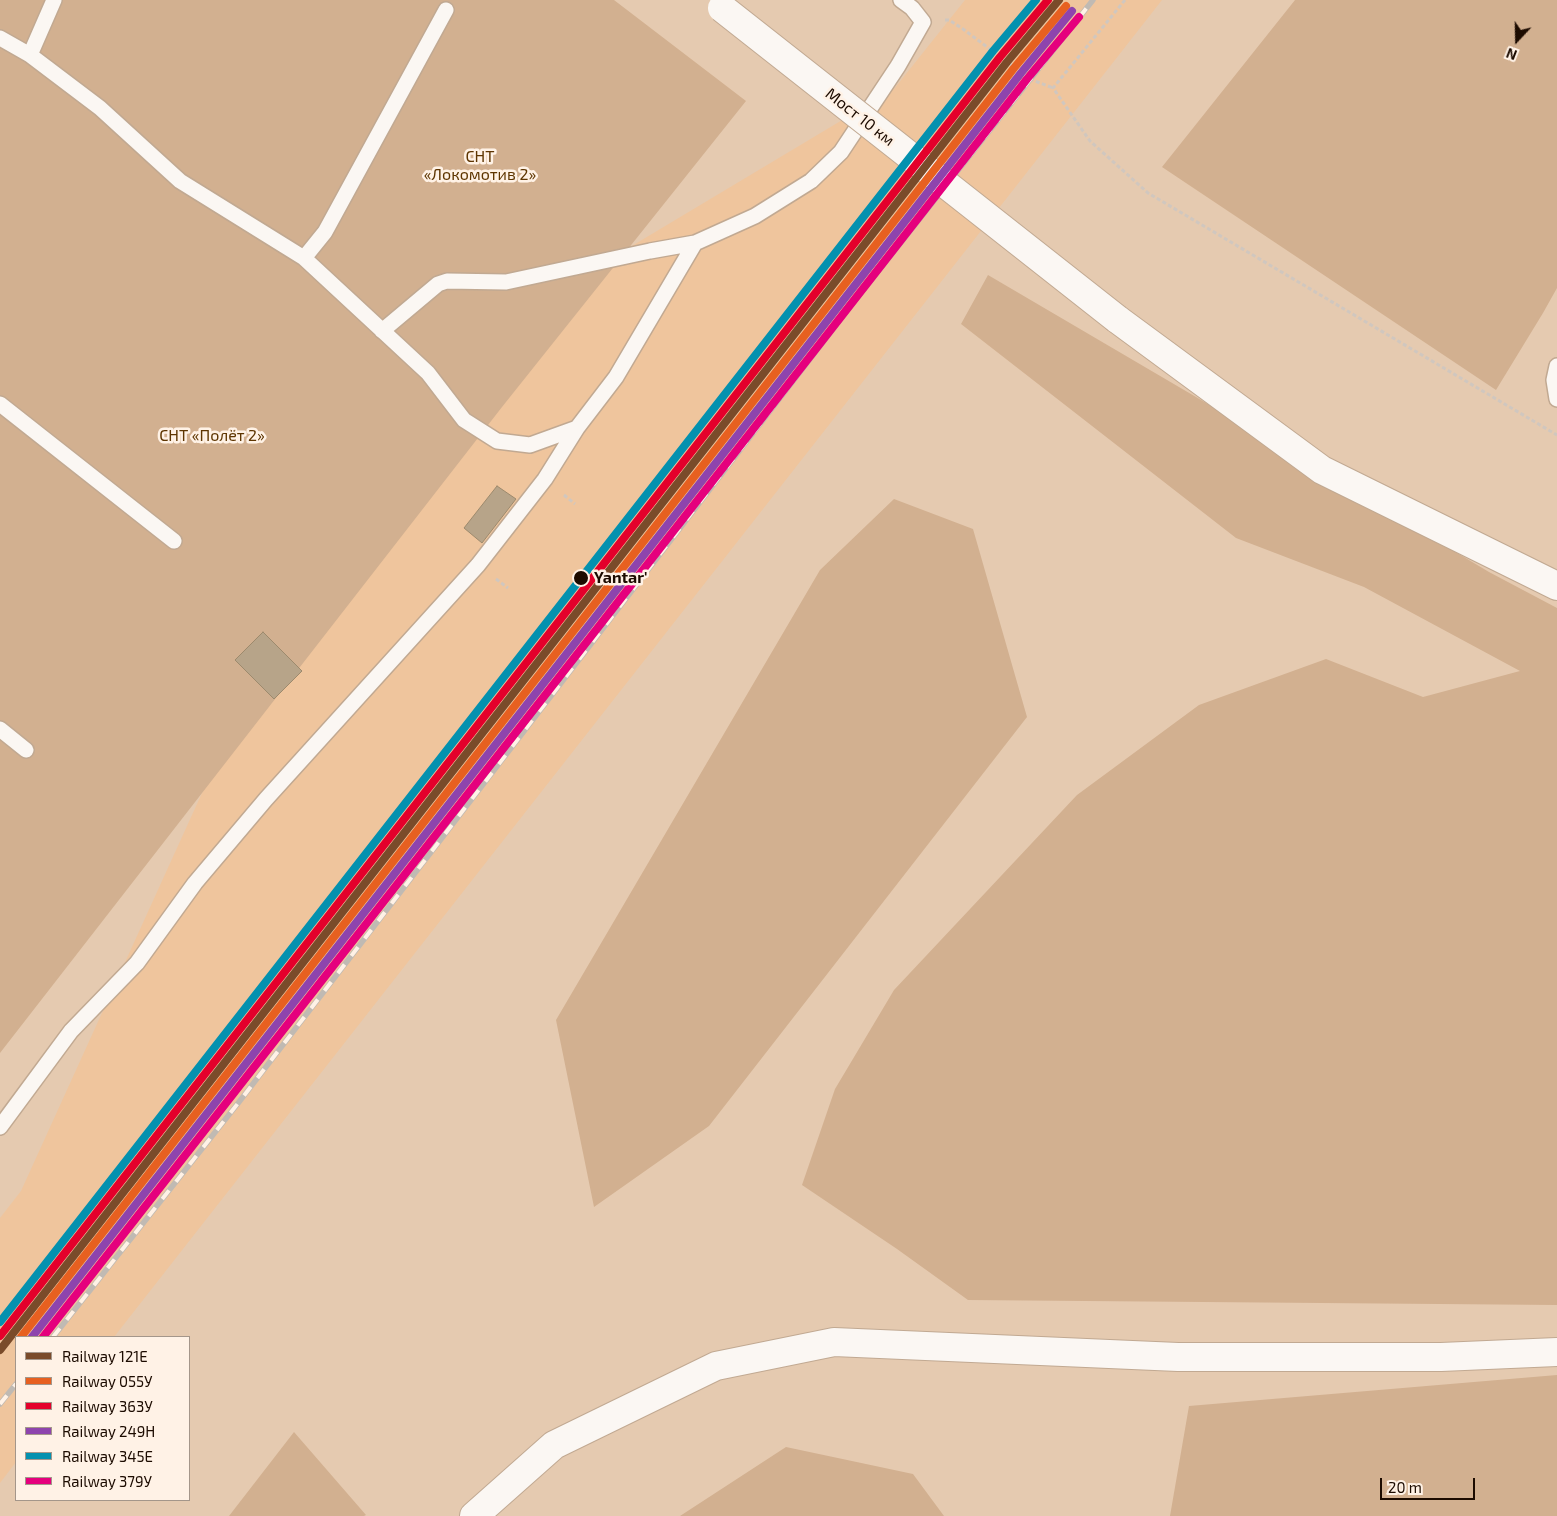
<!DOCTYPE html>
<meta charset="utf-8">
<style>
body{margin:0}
#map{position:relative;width:1557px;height:1516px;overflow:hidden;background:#e5cab0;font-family:"Exo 2",sans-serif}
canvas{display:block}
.legend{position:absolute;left:15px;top:1336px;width:175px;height:165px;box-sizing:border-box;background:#fff2e6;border:1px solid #a4968a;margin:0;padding:6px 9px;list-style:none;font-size:15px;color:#1c0b00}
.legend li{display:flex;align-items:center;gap:10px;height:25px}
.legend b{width:25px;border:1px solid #a4968a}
.north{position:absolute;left:1492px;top:15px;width:50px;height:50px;-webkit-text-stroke:4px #fff2e6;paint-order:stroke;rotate:201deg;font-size:14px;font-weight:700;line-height:20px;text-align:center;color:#1c0b00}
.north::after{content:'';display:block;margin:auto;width:18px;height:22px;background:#1c0b00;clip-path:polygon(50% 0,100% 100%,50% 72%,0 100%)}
.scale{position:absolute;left:1380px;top:1478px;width:95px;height:22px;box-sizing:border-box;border:2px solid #1c0b00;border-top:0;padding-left:6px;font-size:15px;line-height:18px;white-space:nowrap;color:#1c0b00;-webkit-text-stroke:4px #fff2e6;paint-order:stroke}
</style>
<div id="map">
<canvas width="1557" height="1516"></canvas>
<ul class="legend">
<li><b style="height:6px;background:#7a4b2a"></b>Railway 121Е</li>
<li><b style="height:6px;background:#e76020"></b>Railway 055У</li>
<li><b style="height:6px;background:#e4002b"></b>Railway 363У</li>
<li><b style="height:6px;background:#8e44ad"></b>Railway 249Н</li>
<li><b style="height:6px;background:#0491af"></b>Railway 345Е</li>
<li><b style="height:6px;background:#e5007d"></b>Railway 379У</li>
</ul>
<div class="north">N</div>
<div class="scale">20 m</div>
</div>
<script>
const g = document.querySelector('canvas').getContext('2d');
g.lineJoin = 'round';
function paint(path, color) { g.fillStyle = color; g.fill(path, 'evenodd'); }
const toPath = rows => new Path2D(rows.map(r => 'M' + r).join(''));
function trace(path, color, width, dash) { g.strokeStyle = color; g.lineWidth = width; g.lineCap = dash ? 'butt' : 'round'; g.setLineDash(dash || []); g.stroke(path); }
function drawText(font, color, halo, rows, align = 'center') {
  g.font = font + ' "Exo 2",sans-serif'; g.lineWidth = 5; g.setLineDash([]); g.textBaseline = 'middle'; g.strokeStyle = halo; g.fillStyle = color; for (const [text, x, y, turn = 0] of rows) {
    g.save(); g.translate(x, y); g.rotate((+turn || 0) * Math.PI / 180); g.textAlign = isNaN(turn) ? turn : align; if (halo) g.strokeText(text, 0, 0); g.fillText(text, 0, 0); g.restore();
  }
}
paint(toPath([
 [965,0,1162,0,114,1337,16,1337,16,1462,0,1483,0,1218,21,1191,383,395,894,89]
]), '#efc59d');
paint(toPath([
 [0,0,614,0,746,101,502,407,0,1053],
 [1295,0,1557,0,1557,288,1543,313,1496,390,1162,167],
 [988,275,1196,397,1489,572,1557,608,1557,1305,968,1300,897,1249,802,1185,835,1089,894,990,1077,795,1199,705,1326,659,1423,697,1520,671,1364,587,1236,538,961,324],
 [894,499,973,529,1027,717,709,1126,594,1207,556,1020,820,570],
 [1557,1375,1557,1516,1170,1516,1189,1406],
 [294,1432,366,1515,364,1516,229,1516],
 [786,1447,913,1474,944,1516,680,1516]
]), '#d2b090');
const building = toPath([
 [497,486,516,499,482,543,464,528,497,486],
 [263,632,302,671,274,699,235,660,263,632]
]);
paint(building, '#b7a489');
trace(building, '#9d8a6d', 1);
const lane = toPath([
 [0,38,30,55,100,108,180,181,304,258,428,373,464,420,497,441,530,445,577,428],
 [30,55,54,0],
 [304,258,325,232,446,10],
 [382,331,438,284,447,281,506,282,650,251,695,243,755,216,811,181,841,152,898,66,923,22,912,8,901,0],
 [1557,366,1554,380,1557,399],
 [0,404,174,541],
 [0,729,26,750],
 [0,1127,71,1031,137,963,195,883,266,799,478,565,545,479,577,428,616,377,695,243]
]);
const secondary = toPath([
 [1117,319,1322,470,1557,586],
 [474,1516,554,1445,716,1366,834,1342,1178,1357,1441,1357,1557,1352]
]);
trace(lane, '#c1a992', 18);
trace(secondary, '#c1a992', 30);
trace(toPath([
 [1125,0,1053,88,1090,141,1148,193,1557,435],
 [945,20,949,20,963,29,1030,79,1053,88],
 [564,495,575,504],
 [496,579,508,588]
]), '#d0c7bf', 3, [4, 2.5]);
trace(lane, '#fbf7f3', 15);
trace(secondary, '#fbf7f3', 28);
const rail = toPath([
 [53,1337,239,1102,853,303,1093,0],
 [0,1404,16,1384]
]);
trace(rail, '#c0bab3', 5.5);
trace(rail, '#fff2e6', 4, [11]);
const secondaryBridge = toPath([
 [722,8,1117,319]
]);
trace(secondaryBridge, '#c1a992', 30, []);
trace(secondaryBridge, '#fbf7f3', 28);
trace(toPath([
 [0,1350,1007,62,1059,0]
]), '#7a4b2a', 8);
trace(toPath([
 [21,1337,1014,68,1066,6]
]), '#e76020', 8);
trace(toPath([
 [0,1336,1000,57,1048,0]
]), '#e4002b', 8);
trace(toPath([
 [32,1337,1021,73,1072,11]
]), '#8e44ad', 8);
trace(toPath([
 [0,1322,993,51,1036,0]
]), '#0491af', 8);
trace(toPath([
 [43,1337,1027,79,1079,17]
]), '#e5007d', 8);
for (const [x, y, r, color] of [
 [581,578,8,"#1c0b00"]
]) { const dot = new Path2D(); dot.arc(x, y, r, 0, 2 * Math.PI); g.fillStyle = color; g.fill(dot); trace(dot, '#fff2e6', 2); }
drawText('16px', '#1c0b00', '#fff2e6', [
 ["Мост 10 км",860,117,38]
]);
drawText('16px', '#5e3501', '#fff2e6', [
 ["СНТ",480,157],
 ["«Локомотив 2»",480,175],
 ["СНТ «Полёт 2»",212,436]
]);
drawText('bold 16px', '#1c0b00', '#fff2e6', [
 ["Yantar'",594,578]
], 'left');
</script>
